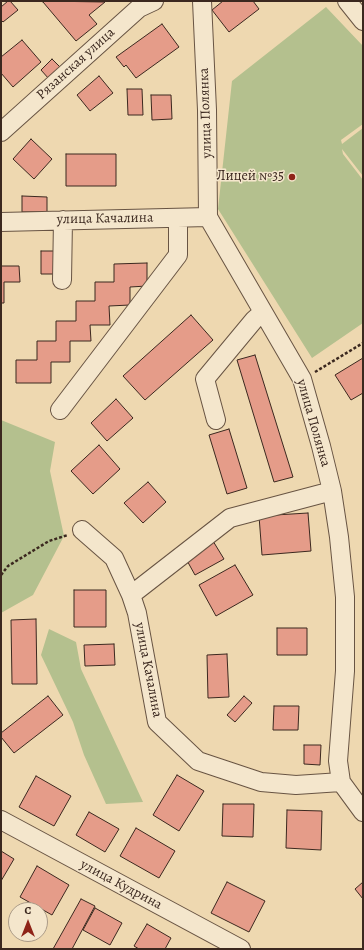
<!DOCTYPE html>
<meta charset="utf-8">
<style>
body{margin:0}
#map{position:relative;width:364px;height:950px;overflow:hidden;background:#eed8b0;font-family:Alegreya,serif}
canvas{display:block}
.frame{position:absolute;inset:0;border:2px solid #3b281f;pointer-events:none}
.north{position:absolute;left:8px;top:902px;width:40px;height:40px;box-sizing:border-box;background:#f4e6cc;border:1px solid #aa9a87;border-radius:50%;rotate:0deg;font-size:11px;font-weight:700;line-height:16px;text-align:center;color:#3b281f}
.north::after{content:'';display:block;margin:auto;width:14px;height:18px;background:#8f2418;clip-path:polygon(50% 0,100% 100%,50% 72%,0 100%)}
</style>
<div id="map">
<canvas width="364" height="950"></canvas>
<div class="frame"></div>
<div class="north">С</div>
</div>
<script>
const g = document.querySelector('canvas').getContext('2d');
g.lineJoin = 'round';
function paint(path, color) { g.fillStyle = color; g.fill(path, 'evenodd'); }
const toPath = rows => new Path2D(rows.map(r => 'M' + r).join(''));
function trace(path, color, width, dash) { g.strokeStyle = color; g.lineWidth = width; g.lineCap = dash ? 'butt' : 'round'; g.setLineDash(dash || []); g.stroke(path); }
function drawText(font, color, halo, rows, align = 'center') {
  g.font = font + ' Alegreya,serif'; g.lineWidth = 3; g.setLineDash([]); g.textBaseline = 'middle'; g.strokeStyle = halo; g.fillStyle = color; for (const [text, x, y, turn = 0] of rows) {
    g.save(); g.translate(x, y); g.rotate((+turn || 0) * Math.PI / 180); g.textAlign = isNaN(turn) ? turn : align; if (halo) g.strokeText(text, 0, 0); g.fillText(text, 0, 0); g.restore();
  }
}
paint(toPath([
 [326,7,363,46,363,124,341,140,342,144,363,128,363,176,342,149,343,154,363,180,363,323,312,358,218,209,232,81],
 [1,420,55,442,50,471,64,536,33,595,1,613],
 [49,629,76,642,81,669,143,802,106,804,84,755,73,722,41,655]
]), '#b4c08e');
const building = toPath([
 [8,1,10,1,18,10,3,22,1,20,1,7,8,1],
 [223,1,253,1,259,9,229,32,212,10,223,1],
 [43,2,44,1,105,2,89,15,97,24,76,41,43,2],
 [162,24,179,47,136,78,126,65,124,67,116,57,162,24],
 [22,40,41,62,13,87,1,73,1,57,22,40],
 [52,59,61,68,49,79,41,70,52,59],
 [99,76,113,93,90,111,77,95,99,76],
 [127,89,142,89,143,115,128,115,127,89],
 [151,95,171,95,172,119,152,120,151,95],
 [31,139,52,159,34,179,13,159,31,139],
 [66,154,116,154,116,186,66,186,66,154],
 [22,196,47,197,47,212,22,212,22,196],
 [41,251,55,251,56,274,41,274,41,251],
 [147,263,147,286,130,287,130,305,109,306,110,325,90,325,91,341,70,341,70,362,51,362,51,383,16,383,16,360,37,360,37,341,56,341,56,321,76,321,76,301,95,301,95,282,114,282,114,264,147,263],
 [1,266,19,266,20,282,4,282,4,303,1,303,1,266],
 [191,315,213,340,145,400,123,376,191,315],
 [255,355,293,477,274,482,237,360,255,355],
 [363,358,363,393,351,400,335,375,363,358],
 [116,399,133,418,107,441,91,423,116,399],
 [229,429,247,488,227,494,209,435,229,429],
 [99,445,120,469,93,494,71,471,99,445],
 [148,482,166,502,143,523,124,503,148,482],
 [308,513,311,551,262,555,259,516,308,513],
 [213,541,224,559,195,575,185,557,213,541],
 [235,565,253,595,216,616,199,585,235,565],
 [74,590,106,590,106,627,74,627,74,590],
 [36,619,37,684,12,684,11,620,36,619],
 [277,628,307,628,307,655,277,655,277,628],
 [114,644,115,665,85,666,84,645,114,644],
 [227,654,229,697,208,698,207,655,227,654],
 [48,696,63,715,14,753,1,737,1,733,48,696],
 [244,696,252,703,235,722,227,715,244,696],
 [274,706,299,706,298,730,273,730,274,706],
 [304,745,321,745,320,765,304,764,304,745],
 [177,775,204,791,179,831,153,815,177,775],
 [36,776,71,796,54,826,19,807,36,776],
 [223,804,254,804,253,837,222,836,223,804],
 [287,810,322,811,321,850,286,848,287,810],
 [89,812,119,829,105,852,76,835,89,812],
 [136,828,175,851,159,878,120,856,136,828],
 [1,851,14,859,1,881,1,851],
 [37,866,69,885,52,915,20,897,37,866],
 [227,882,265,901,249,932,211,913,227,882],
 [363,882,363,899,355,889,363,882],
 [81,899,95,906,72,949,53,949,81,899],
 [95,908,122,923,110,945,83,930,95,908],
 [147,924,171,938,165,949,139,949,134,946,147,924]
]);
paint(building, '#e59c89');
trace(building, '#3b281f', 1);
const minor = toPath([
 [202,1,207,110,208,217,302,379,321,446,332,491,339,537,345,597,345,671,338,761,341,782,363,812],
 [347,1,363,21],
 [1,132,139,8,154,1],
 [1,222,208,217],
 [62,280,63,220],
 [60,410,178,255,178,218],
 [216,420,205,379,254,320,263,312],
 [82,530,114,558,131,595,137,613,157,722,198,761,261,782,296,785,341,782],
 [131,595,230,518,332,491],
 [1,820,241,949]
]);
trace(minor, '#685443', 20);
trace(toPath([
 [315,372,363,343],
 [1,575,8,566,49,541,68,535]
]), '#3b281f', 2.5, [3, 2]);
trace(minor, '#f4e6cc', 18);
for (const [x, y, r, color] of [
 [292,177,4,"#8f2418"]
]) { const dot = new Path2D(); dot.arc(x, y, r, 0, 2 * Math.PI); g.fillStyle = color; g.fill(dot); trace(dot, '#f4e6cc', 1.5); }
drawText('14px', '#3b281f', '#f4e6cc', [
 ["Рязанская улица",76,64,-42],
 ["улица Полянка",206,113,-92],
 ["улица Качалина",105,219,-1],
 ["улица Полянка",313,423,74],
 ["улица Качалина",148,670,79],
 ["улица Кудрина",121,885,28]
]);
drawText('14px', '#3b281f', '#f4e6cc', [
 ["Лицей №35",284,177]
], 'right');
</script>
